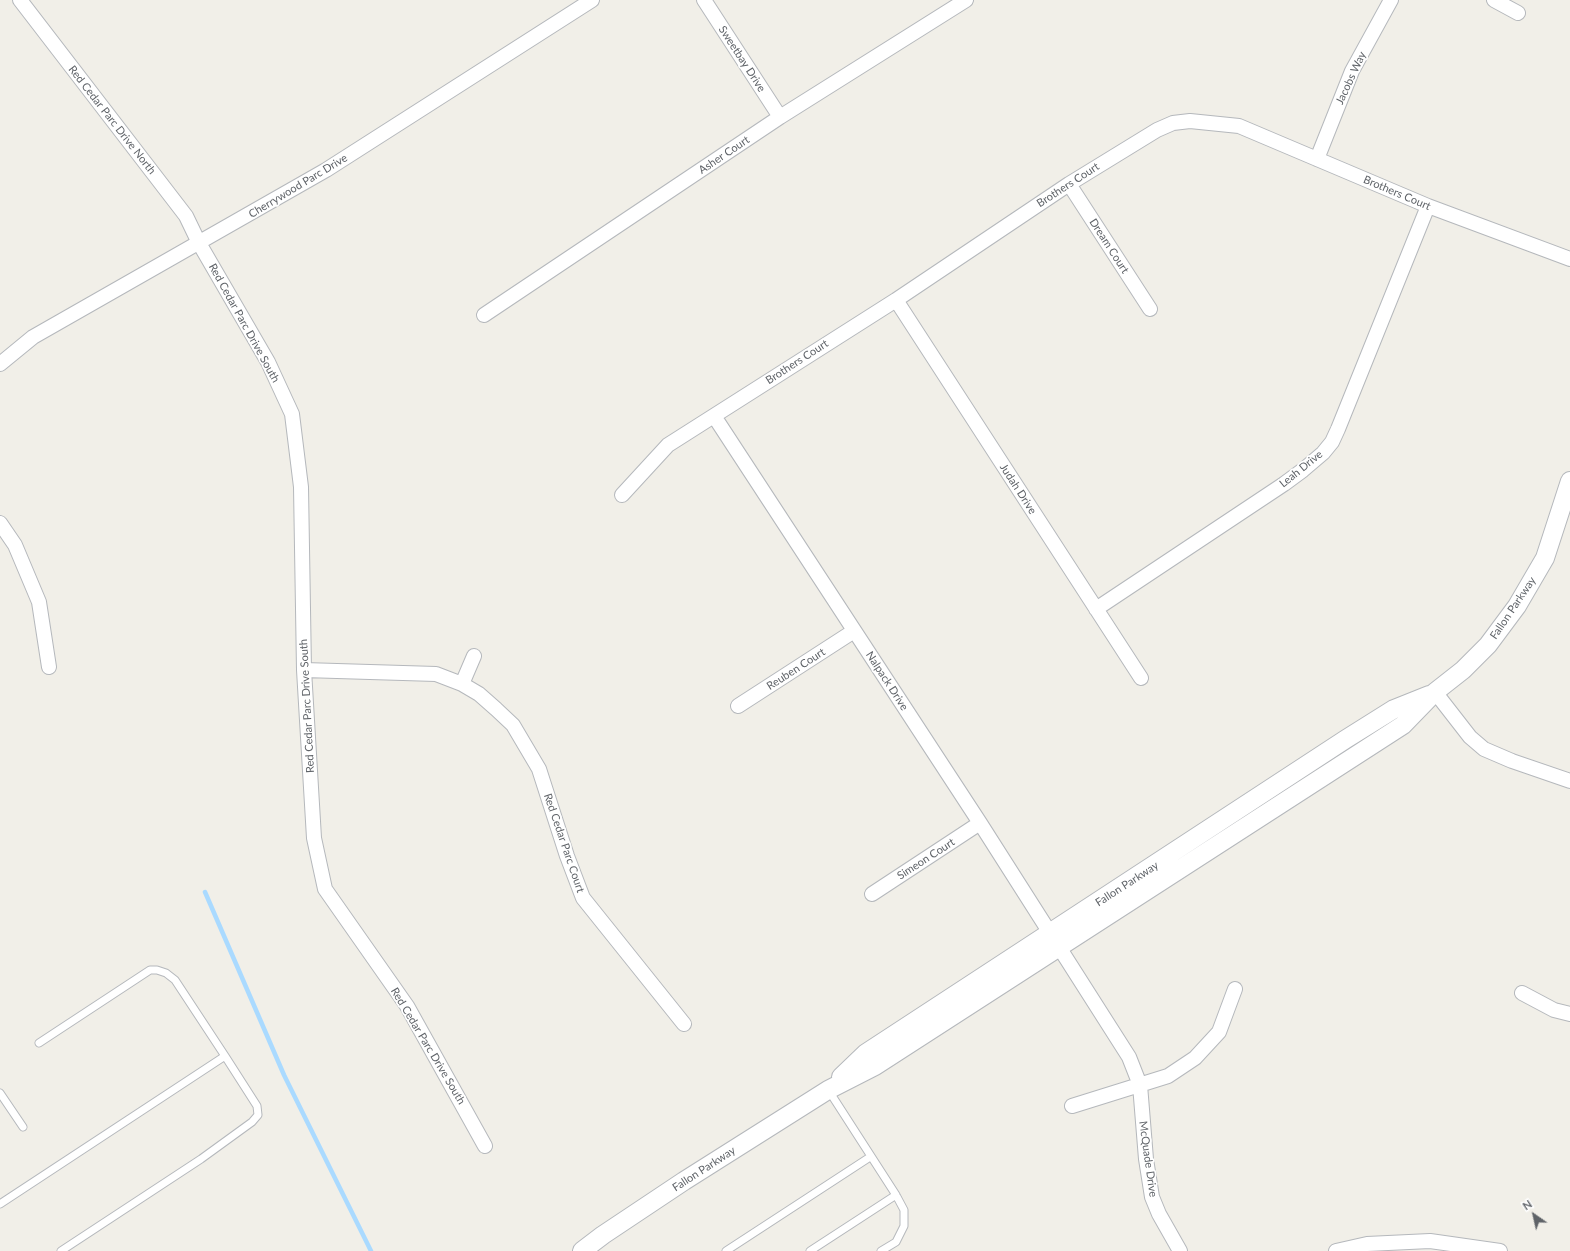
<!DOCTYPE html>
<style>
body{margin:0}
#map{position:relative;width:1570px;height:1251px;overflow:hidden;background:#f1efe8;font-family:Lato,sans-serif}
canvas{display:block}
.north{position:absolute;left:1514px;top:1195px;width:40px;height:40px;-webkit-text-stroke:3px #fff;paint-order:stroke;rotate:326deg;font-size:11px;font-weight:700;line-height:16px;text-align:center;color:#5f6368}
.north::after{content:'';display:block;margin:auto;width:14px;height:18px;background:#5f6368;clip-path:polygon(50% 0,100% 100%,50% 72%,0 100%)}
</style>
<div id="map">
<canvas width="1570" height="1251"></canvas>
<div class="north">N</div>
</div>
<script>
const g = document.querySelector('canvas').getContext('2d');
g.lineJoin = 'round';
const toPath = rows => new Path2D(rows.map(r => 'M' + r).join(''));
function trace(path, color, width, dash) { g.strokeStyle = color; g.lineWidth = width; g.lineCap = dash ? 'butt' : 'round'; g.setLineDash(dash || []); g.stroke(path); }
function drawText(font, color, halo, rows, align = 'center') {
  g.font = font + ' Lato,sans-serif'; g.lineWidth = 3.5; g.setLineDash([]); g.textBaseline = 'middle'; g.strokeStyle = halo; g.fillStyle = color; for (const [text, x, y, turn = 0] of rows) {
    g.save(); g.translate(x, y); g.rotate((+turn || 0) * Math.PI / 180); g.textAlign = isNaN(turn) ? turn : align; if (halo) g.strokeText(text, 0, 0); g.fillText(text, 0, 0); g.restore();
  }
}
trace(toPath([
 [205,892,284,1075,371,1251]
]), '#aadaff', 4.5);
const service = toPath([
 [829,1091,896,1195,904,1210,904,1226,896,1242,881,1251],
 [0,1093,23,1127],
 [0,1204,225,1056,175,980,166,973,157,970,150,970,39,1043],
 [61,1251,201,1159,252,1122,258,1115,257,1106,225,1056],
 [726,1251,870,1157],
 [810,1251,896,1195]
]);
const minor = toPath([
 [20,0,186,216,199,243,268,362,292,414,301,487,304,670,314,838,325,889,407,1006,485,1146],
 [704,0,780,117],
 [1494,0,1518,13],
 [1317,159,1352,71,1391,0],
 [1069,184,1150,309],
 [896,300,1141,678],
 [484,315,780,117,966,0],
 [0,364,33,337,326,170,592,0],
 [714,416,980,823,1129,1057,1140,1085,1146,1159,1152,1197,1159,1214,1180,1251],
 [622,495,668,445,896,300,1069,184,1157,130,1173,123,1190,121,1239,126,1428,206,1570,259],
 [0,523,15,545,39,602,49,667],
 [1096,609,1284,484,1303,470,1323,453,1332,442,1338,429,1428,206],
 [304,670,436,674,462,684,479,694,496,709,513,725,539,769,567,856,583,898,684,1024],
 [462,684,474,656],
 [1435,692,1470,737,1484,749,1512,761,1570,781],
 [738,706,854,631],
 [872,894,980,823],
 [1522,993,1554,1010,1570,1014],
 [1072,1106,1168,1076,1195,1058,1219,1032,1235,989],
 [1336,1251,1367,1244,1430,1241,1500,1251]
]);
const tertiary = toPath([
 [841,1077,866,1053,1346,739,1394,709,1429,695],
 [582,1251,603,1235,684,1181,828,1090,875,1066,1403,725,1435,692,1463,670,1488,645,1517,606,1545,558,1570,481]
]);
trace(service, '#b5b8bc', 9);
trace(minor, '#b5b8bc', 16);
trace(tertiary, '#b5b8bc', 20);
trace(service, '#fff', 7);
trace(minor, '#fff', 14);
trace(tertiary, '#fff', 18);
drawText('11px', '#5f6368', '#fff', [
 ["Sweetbay Drive",742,59,57],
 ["Jacobs Way",1351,78,-65],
 ["Red Cedar Parc Drive North",112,120,52],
 ["Asher Court",724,155,-34],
 ["Brothers Court",1068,185,-33],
 ["Cherrywood Parc Drive",298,186,-31],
 ["Brothers Court",1397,193,23],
 ["Dream Court",1109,246,57],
 ["Red Cedar Parc Drive South",244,323,61],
 ["Brothers Court",797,362,-33],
 ["Leah Drive",1301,469,-39],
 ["Judah Drive",1018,489,57],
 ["Fallon Parkway",1513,608,-56],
 ["Reuben Court",796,669,-33],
 ["Nalpack Drive",887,681,57],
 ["Red Cedar Parc Drive South",307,706,-93],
 ["Red Cedar Parc Court",564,843,71],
 ["Simeon Court",926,859,-33],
 ["Fallon Parkway",1127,884,-33],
 ["Red Cedar Parc Drive South",428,1046,59],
 ["McQuade Drive",1148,1159,82],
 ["Fallon Parkway",704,1169,-33]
]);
</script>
